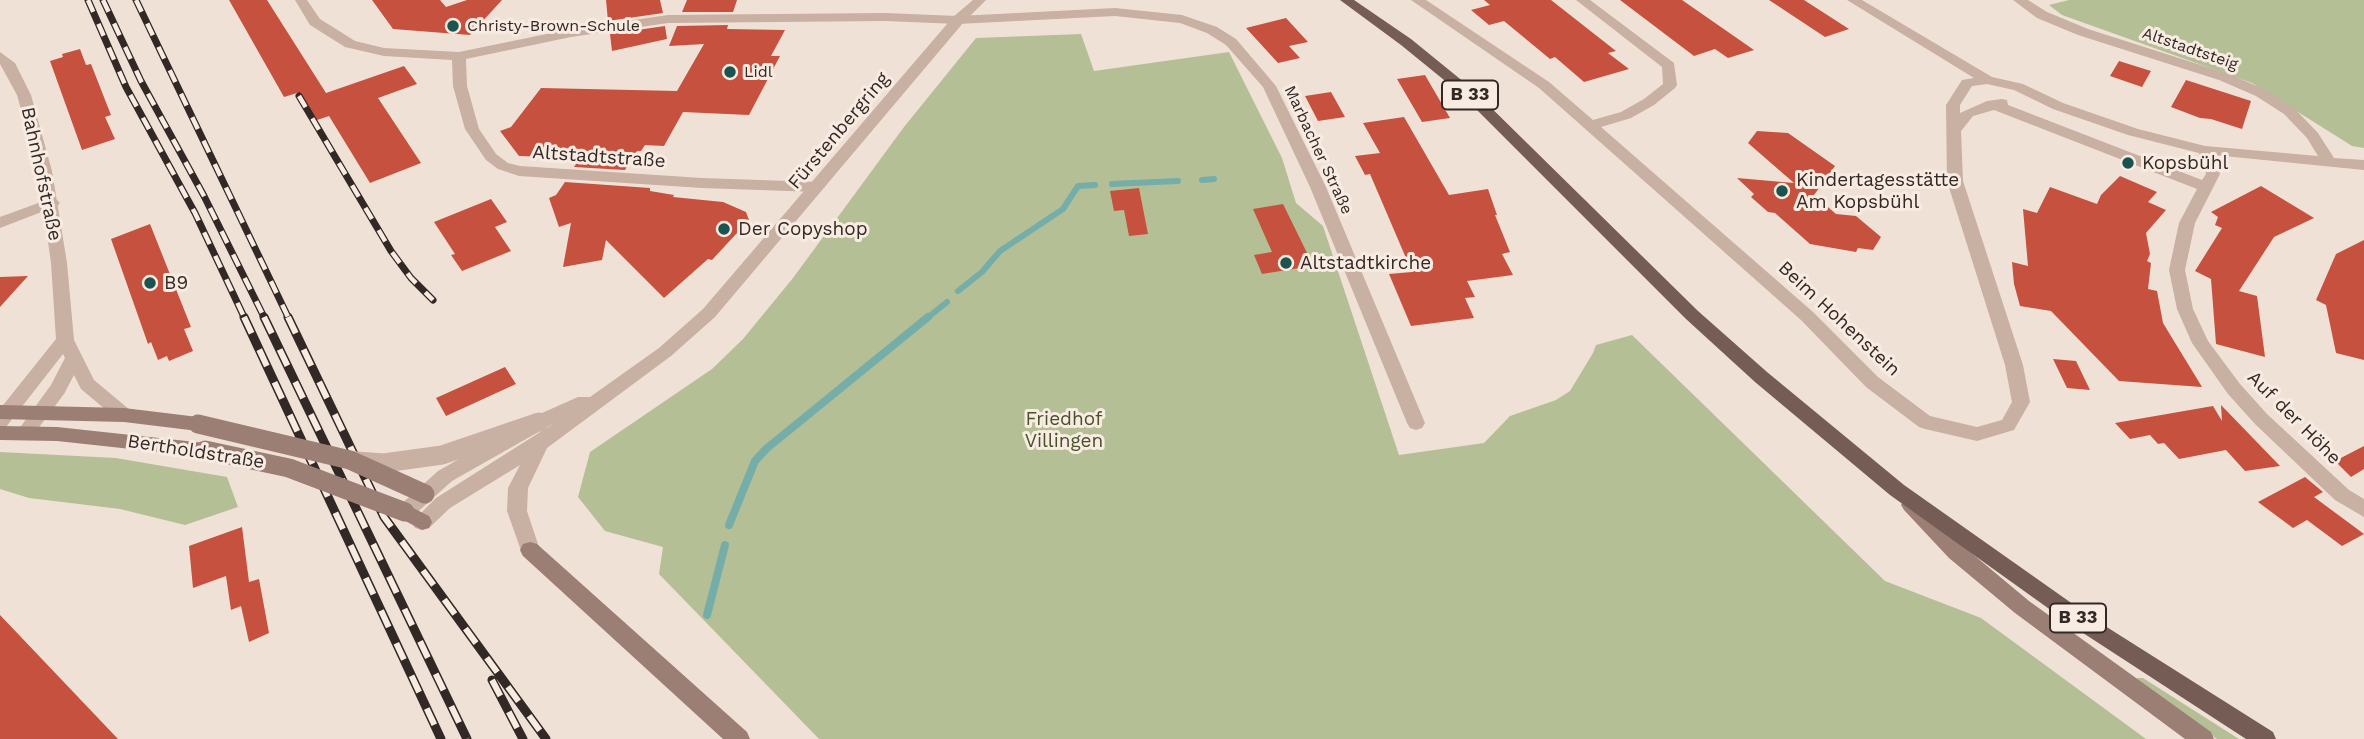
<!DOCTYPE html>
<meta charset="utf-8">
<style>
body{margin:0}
canvas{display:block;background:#f0e1d6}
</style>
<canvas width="2364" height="739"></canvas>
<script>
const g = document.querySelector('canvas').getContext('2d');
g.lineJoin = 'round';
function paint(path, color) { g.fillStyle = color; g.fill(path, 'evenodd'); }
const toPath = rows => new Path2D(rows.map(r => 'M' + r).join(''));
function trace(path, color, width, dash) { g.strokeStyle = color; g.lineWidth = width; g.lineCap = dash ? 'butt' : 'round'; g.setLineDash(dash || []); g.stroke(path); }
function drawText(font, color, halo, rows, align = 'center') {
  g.font = font + ' "Work Sans",sans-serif'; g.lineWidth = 6; g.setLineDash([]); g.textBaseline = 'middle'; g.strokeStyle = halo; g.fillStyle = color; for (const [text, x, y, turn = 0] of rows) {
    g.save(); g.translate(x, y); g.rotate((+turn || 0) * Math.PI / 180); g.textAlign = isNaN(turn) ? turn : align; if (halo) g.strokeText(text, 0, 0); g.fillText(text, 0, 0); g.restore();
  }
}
paint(toPath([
 [2069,0,2364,0,2364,148,2352,146,2252,83,2062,15,2049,5],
 [1081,34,1094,71,1229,52,1282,158,1296,203,1323,226,1399,455,1484,443,1510,416,1556,400,1570,391,1593,353,1596,345,1632,335,1885,581,1981,618,2146,739,819,739,659,574,663,547,605,531,578,497,590,452,712,369,743,339,793,278,904,127,976,38],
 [0,452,116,458,227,477,238,507,185,525,120,509,29,498,0,489],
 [2137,678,2143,678,2239,739,2217,739,2139,683]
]), '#b5bf96');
trace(toPath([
 [1202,180,1214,179],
 [1112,184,1178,181],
 [958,291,982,272,1000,251,1063,209,1078,186,1095,185],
 [926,319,947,302]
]), '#75ada9', 6);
trace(toPath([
 [729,525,755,461,766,449,928,317],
 [707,615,725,545]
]), '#75ada9', 8);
paint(toPath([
 [229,0,267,0,326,93,404,66,417,84,378,98,421,163,370,183,329,116,314,121,297,93,284,97],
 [372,0,440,0,446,7,467,0,502,0,470,35,393,29],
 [606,0,660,0,663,13,608,21],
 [687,0,737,0,733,12,682,12],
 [1484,0,1551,0,1616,51,1608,53,1629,69,1584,82,1555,57,1550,59,1504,21,1489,25,1471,10,1490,5],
 [1620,0,1682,0,1754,50,1728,58,1715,49,1694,56],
 [1769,0,1804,0,1849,29,1825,37],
 [1286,18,1308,42,1289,46,1300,58,1278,63,1246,28],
 [728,25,727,29,785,30,771,56,780,56,749,115,683,112,664,146,645,145,641,151,637,151,625,170,574,167,580,158,519,156,500,131,511,127,541,88,677,91,704,44,669,46,677,26],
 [665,26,667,39,612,51,610,34],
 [80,49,86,65,91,64,111,115,105,117,115,139,82,150,50,61,63,57,62,54],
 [2119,61,2151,71,2142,87,2110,76],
 [1425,75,1450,118,1422,122,1397,79],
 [2186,80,2251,101,2242,129,2211,119,2200,118,2171,107],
 [1331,92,1345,117,1318,121,1305,96],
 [1404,117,1449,195,1488,189,1497,215,1495,215,1510,252,1502,254,1513,275,1467,281,1475,297,1465,298,1474,318,1411,326,1389,274,1412,272,1370,174,1365,175,1355,156,1380,153,1363,123],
 [1757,131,1788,133,1835,166,1814,195,1836,214,1856,216,1881,237,1873,250,1858,248,1856,252,1810,244,1775,213,1768,212,1751,197,1754,194,1737,178,1794,183,1748,143],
 [2120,176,2157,192,2148,202,2166,210,2146,233,2150,254,2147,261,2151,263,2148,289,2157,291,2163,323,2202,387,2119,381,2051,311,2020,306,2014,284,2012,262,2028,266,2023,209,2037,213,2050,187,2097,204,2101,195],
 [565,182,650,188,650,191,674,195,673,197,723,202,746,212,749,220,712,260,708,259,664,298,606,240,602,260,563,267,571,223,559,227,549,198,556,195],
 [2261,186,2314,218,2274,237,2239,291,2257,296,2265,357,2216,344,2211,279,2195,271,2222,228,2215,225,2218,217,2211,212],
 [1139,188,1148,234,1129,236,1124,210,1114,211,1110,191],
 [491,199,507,222,495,227,511,251,462,271,451,255,455,254,434,222],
 [1283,204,1312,263,1305,265,1306,267,1262,274,1254,255,1272,252,1253,209],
 [150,224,191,327,184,329,193,351,169,361,167,356,158,360,151,342,148,344,111,239],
 [2364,240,2364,360,2336,353,2326,305,2316,300,2336,254],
 [28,276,0,307,0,277],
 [2053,359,2076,361,2090,390,2067,388],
 [505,367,516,384,446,416,436,398],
 [2221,405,2280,466,2245,471,2226,450,2179,459,2164,443,2158,444,2150,435,2130,439,2115,423,2213,406,2222,421],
 [2364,446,2364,469,2351,477,2335,461],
 [2305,477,2323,492,2314,497,2364,534,2342,546,2307,520,2293,528,2258,502],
 [242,527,249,582,259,579,269,633,249,642,241,606,231,610,226,576,193,588,189,546],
 [0,615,118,739,0,739]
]), '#c6513e');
paint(toPath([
 [295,0,307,0,320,19,355,41,384,48,459,52,571,29,668,15,885,13,958,16,1115,8,1182,15,1217,27,1236,39,1276,86,1326,187,1425,423,1422,428,1416,430,1410,428,1407,423,1310,187,1263,87,1226,45,1207,33,1180,23,1115,16,958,24,885,21,668,23,571,37,466,59,467,86,479,129,496,154,508,163,520,166,702,178,817,182,825,187,817,192,702,188,519,176,498,169,486,160,465,129,453,86,452,60,384,56,345,47,310,25,295,0],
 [1411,0,1426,0,1549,82,1593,120,1621,112,1644,99,1663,84,1662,67,1576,0,1590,0,1674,63,1677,85,1675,88,1654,105,1631,118,1601,127,1813,312,1878,377,1930,416,1977,427,2002,420,2012,402,2005,365,1947,181,1946,105,1962,80,1974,78,1847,0,1862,0,1992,77,2023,84,2063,103,2138,129,2205,146,2318,156,2307,138,2284,114,2256,96,2219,80,2078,35,2037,18,2013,0,2028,0,2047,12,2088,29,2229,74,2266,90,2294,108,2318,133,2334,158,2364,160,2364,170,2214,155,2220,174,2195,223,2185,270,2193,309,2208,341,2240,384,2267,414,2349,490,2364,499,2364,517,2335,500,2255,424,2228,394,2192,343,2177,309,2169,270,2179,223,2197,189,1994,110,1973,116,1961,131,1963,181,2023,365,2030,402,2014,430,1977,441,1925,429,1919,427,1866,387,1801,320,1539,88,1411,0],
 [1987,84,2014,90,2053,109,2128,135,2199,153,2206,174,2202,180,2008,105,2007,100,2002,99,1987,101,1960,113,1960,105,1972,86,1987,84],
 [52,198,57,200,60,203,57,206,0,228,0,217,52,198]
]), '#c8b0a2');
paint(toPath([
 [973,0,986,0,963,23,715,317,671,356,547,448,528,488,527,511,540,550,537,556,530,558,523,556,507,511,508,488,520,465,450,508,429,528,422,530,415,528,412,522,436,498,556,422,452,481,412,517,405,520,398,517,395,512,398,507,438,471,533,417,578,397,590,397,659,348,703,309,953,17,973,0],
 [0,52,15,63,31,95,52,171,67,263,74,340,94,380,130,410,133,415,130,420,118,420,81,389,74,375,64,394,31,438,19,438,16,433,51,385,65,358,63,354,6,427,0,429,0,409,56,339,51,263,38,171,17,95,0,64,0,52]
]), '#c8b0a2');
paint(toPath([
 [0,405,124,408,198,417,204,419,207,424,204,429,198,431,124,422,0,419,0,405],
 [0,426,57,427,205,443,212,445,214,450,212,455,205,457,57,441,0,440,0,426],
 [1911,497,1918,500,1963,546,2029,601,2211,732,2214,739,2185,739,2015,613,1949,558,1904,510,1901,505,1904,500,1911,497],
 [405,504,429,516,432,522,429,528,422,530,398,517,395,512,398,507,405,504],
 [530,542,537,544,747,732,750,739,723,739,523,556,520,550,523,544,530,542]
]), '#9b7e74');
paint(toPath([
 [1340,0,1354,0,1411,39,1470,87,1698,311,1767,372,1904,485,2094,619,2273,732,2276,739,2246,739,2080,631,1890,495,1755,382,1686,319,1460,93,1401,45,1340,0]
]), '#755d55');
const railFar1 = toPath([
 [88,0,126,87,195,213,245,319],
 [103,0,141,81,204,196,265,319],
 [136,0,289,319],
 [299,96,391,251,411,278,433,300]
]);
const rail = toPath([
 [244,317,441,739],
 [264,317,467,739],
 [288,317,384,517,546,739],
 [492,680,523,739]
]);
trace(railFar1, '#322825', 7);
trace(rail, '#322825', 9);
trace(railFar1, '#f8ece2', 4.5, [13]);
trace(rail, '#f8ece2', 6, [18]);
trace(toPath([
 [356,461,384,463,442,455,539,422]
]), '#c8b0a2', 19);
trace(toPath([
 [198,424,350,460,425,494],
 [205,450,289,468,405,512]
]), '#9b7e74', 19);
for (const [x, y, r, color] of [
 [453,26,7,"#1b5351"],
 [730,72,7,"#1b5351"],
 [2128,163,7,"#1b5351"],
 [1782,191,7,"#1b5351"],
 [724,229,7,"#1b5351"],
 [1286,263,7,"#1b5351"],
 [150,283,7,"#1b5351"]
]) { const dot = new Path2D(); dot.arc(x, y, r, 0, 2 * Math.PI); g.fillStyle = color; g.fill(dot); trace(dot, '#f8ece2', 2.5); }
drawText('16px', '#322825', '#f8ece2', [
 ["Christy-Brown-Schule",467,26],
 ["Lidl",744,72]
], 'left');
drawText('16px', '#322825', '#f8ece2', [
 ["Altstadtsteig",2190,49,19],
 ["Marbacher Straße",1318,150,65]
]);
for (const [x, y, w] of [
 [1470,95,56],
 [2078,618,56]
]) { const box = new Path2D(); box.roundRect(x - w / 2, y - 14.5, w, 29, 5); g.fillStyle = '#f8ece2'; g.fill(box); trace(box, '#322825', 2); }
drawText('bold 18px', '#322825', null, [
 ["B 33",1470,95],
 ["B 33",2078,618]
]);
drawText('19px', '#322825', '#f8ece2', [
 ["Fürstenbergring",839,131,-50],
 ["Altstadtstraße",599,157,4],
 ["Bahnhofstraße",41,174,78],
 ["Beim Hohenstein",1839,319,43],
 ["Auf der Höhe",2294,418,45],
 ["Bertholdstraße",196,452,9]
]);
drawText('19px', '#322825', '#f8ece2', [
 ["Kopsbühl",2142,163],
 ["Kindertagesstätte",1796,180],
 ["Am Kopsbühl",1796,202],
 ["Der Copyshop",738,229],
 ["Altstadtkirche",1300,263],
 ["B9",164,283]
], 'left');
drawText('19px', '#465029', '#f8ece2', [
 ["Friedhof",1064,419],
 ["Villingen",1064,441]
]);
</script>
